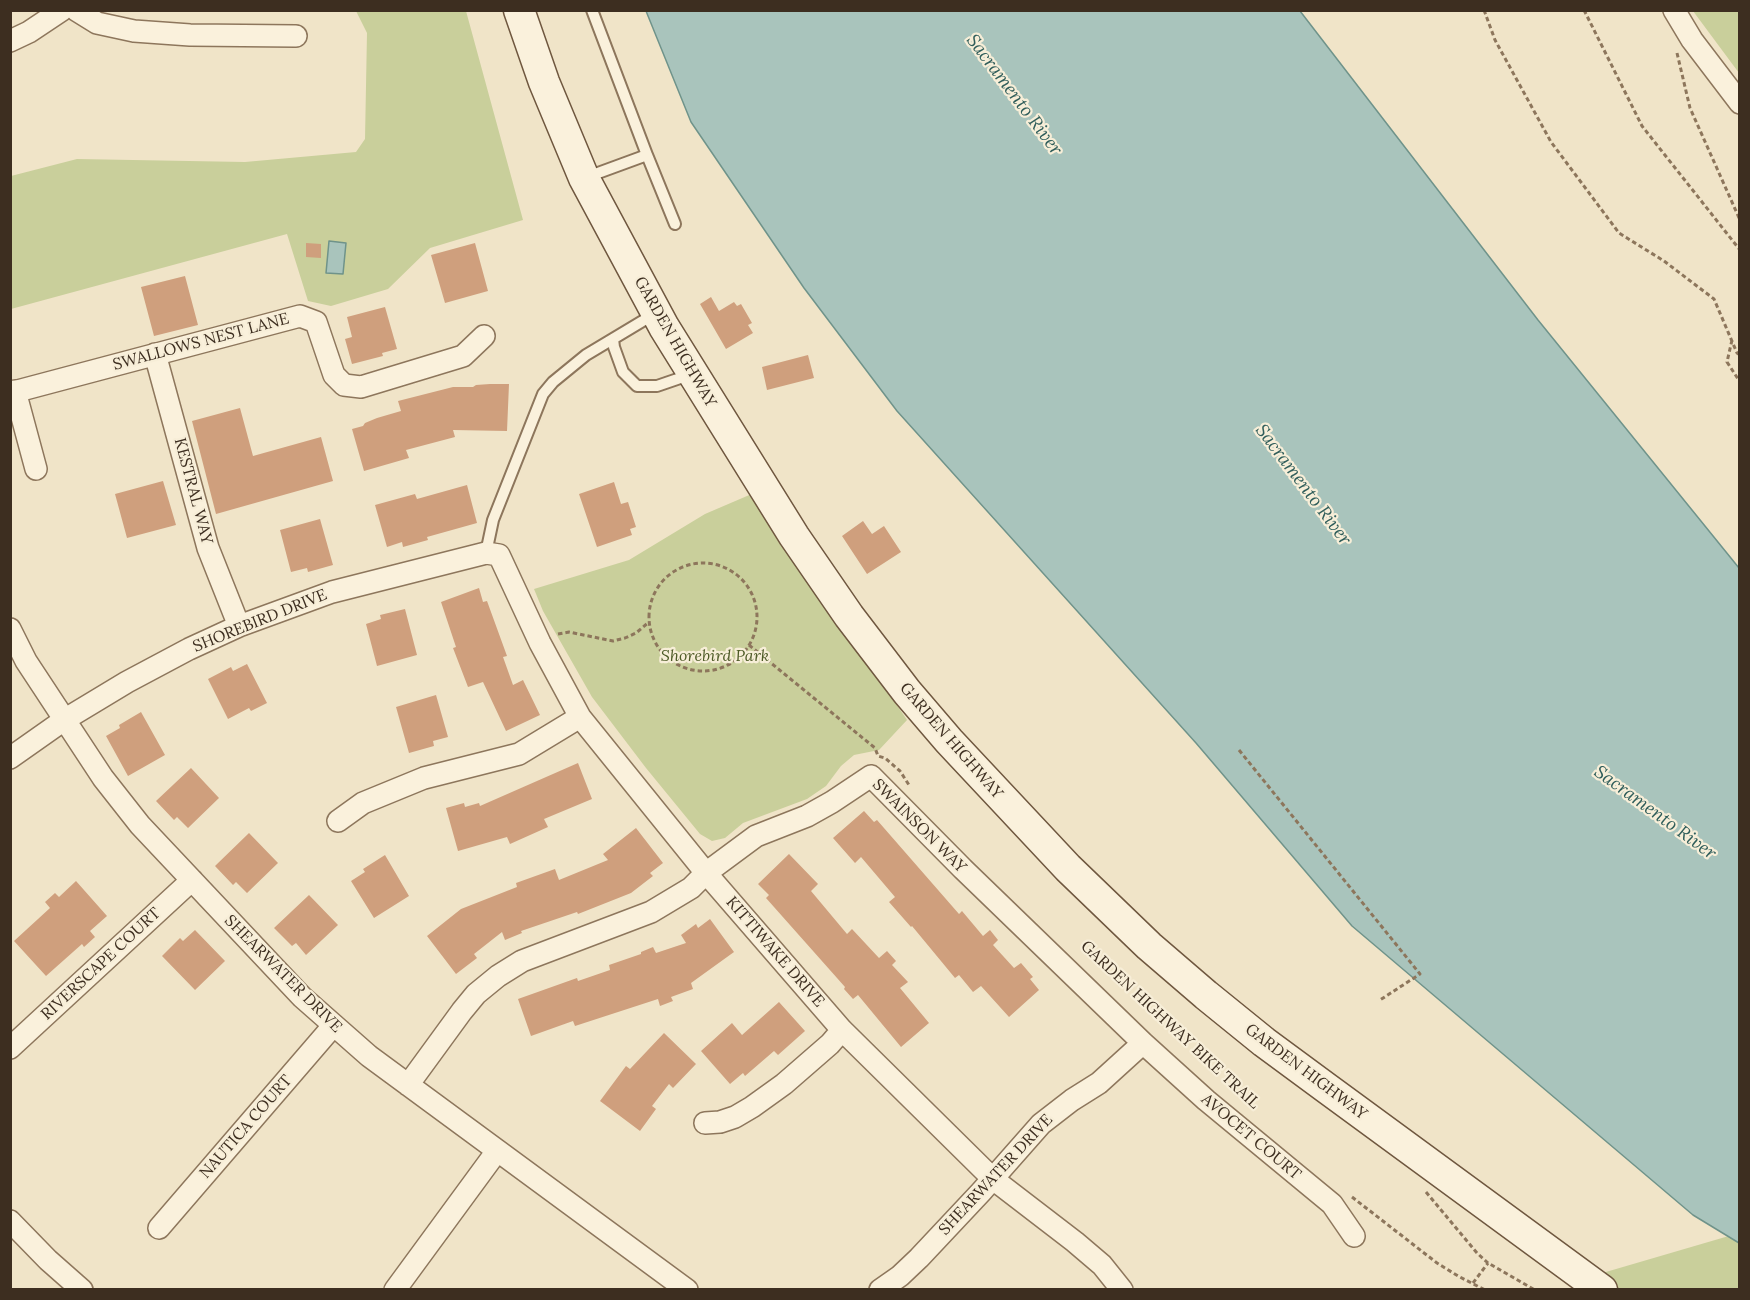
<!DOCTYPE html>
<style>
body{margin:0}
#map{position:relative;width:1750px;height:1300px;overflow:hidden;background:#f0e4c8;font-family:Lora,serif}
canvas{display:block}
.frame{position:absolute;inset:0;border:12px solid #3d2e20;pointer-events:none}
</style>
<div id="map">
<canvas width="1750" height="1300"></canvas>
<div class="frame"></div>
</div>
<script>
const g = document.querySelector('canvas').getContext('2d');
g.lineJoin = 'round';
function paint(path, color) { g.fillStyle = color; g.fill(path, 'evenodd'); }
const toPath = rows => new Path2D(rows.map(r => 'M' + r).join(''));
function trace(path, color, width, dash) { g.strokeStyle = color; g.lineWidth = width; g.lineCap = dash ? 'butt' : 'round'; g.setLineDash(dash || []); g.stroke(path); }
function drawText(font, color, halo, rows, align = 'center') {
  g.font = font + ' Lora,serif'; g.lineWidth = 4.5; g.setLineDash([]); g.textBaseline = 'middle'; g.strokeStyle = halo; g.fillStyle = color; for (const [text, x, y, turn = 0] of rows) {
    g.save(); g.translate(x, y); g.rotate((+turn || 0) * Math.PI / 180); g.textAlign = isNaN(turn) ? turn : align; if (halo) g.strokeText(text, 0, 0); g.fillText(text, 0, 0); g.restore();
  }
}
paint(toPath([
 [356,11,466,11,523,220,430,248,388,289,331,306,308,301,287,234,11,309,11,176,77,159,245,162,356,152,365,139,367,33],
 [1693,11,1739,11,1739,73],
 [754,493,907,720,879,750,854,755,841,766,826,786,807,799,743,823,725,838,712,841,700,834,646,768,592,697,543,611,534,589,629,560,705,514],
 [1739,1233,1739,1289,1592,1290,1599,1274]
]), '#c9cf9b');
const water = toPath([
 [646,11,1300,11,1538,320,1739,568,1739,1243,1693,1215,1352,926,1196,743,897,411,804,288,691,122,646,11],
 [329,241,346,243,343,274,326,273,329,241]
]);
paint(water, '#a9c4bc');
trace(water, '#6f938a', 1.5);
paint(toPath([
 [306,243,321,244,321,258,306,257],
 [475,243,488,291,445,303,431,255],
 [185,276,198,325,154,336,141,287],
 [711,297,719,311,734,302,737,306,741,304,752,323,748,325,753,333,726,349,700,304],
 [385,307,397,349,382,353,383,356,352,364,345,339,352,337,347,317],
 [808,355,814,378,767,390,762,367],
 [490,384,509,384,507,431,453,430,455,437,406,450,409,458,364,471,352,429,363,426,365,423,377,418,401,411,398,401,453,387,473,387,476,385],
 [240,408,253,456,321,437,333,481,216,514,192,421],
 [163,481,176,525,127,538,115,494],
 [614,482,621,504,628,502,636,527,630,529,632,535,597,547,579,494],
 [467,485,477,523,427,537,428,540,403,547,402,542,387,547,375,505,415,494,417,499],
 [320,519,333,565,308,572,307,568,291,572,280,530],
 [863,521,872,534,884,526,901,552,867,574,842,536],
 [479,588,483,602,487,601,507,656,503,657,513,685,523,680,540,715,506,731,483,682,468,687,453,648,456,647,441,602],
 [405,609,417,655,377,666,366,624,381,619,380,615],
 [247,664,267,703,251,711,249,708,228,719,208,679,231,667,233,671],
 [436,695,448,737,433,741,434,746,409,753,396,707],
 [141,712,165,755,128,776,106,736,120,728,119,725],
 [578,763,592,799,544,819,548,827,510,844,507,837,458,851,446,808,464,803,465,807,479,803,480,806],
 [191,768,219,798,188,828,177,817,174,820,156,801],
 [864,811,874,822,877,820,959,914,962,911,983,936,990,930,998,940,993,945,1014,968,1021,963,1033,977,1030,979,1039,990,1009,1017,981,986,973,992,959,975,955,978,912,926,911,927,889,902,895,897,861,857,855,863,833,838],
 [636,828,663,863,650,873,653,876,631,893,578,914,577,912,521,931,522,933,505,940,502,932,474,954,477,958,456,974,427,936,461,909,517,887,516,883,555,869,559,880,608,860,603,854],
 [249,833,278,863,247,893,236,882,233,885,215,866],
 [789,854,818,884,811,891,847,934,852,929,879,958,887,951,896,961,892,965,908,982,900,988,929,1023,901,1047,858,995,853,999,844,989,845,987,766,898,769,895,758,884],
 [385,855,409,896,374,918,351,881,365,872,363,869],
 [76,881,107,916,90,931,95,937,84,947,82,944,46,976,14,941,50,908,45,902,55,893,59,897],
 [309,895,338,925,306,955,296,943,292,946,274,928],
 [710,919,734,952,691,983,693,989,671,997,673,1001,660,1006,658,999,575,1026,573,1021,531,1036,518,999,577,978,578,981,610,970,609,965,641,954,641,952,653,947,656,953,686,943,681,935,696,924,698,928],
 [195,930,225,961,195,990,162,956,180,938,183,941],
 [779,1002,805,1031,778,1055,774,1051,745,1076,743,1073,730,1084,701,1051,732,1023,742,1035],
 [664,1033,696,1064,673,1088,669,1084,652,1106,656,1109,640,1131,600,1101,626,1066,630,1069]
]), '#cf9f7d');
const service = toPath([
 [647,155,675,224],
 [587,177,647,155,592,10],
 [613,339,614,347,623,372,637,386,657,386,692,374],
 [486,553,493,520,543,394,553,382,586,355,656,313]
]);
const minor = toPath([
 [76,10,97,23,134,31,190,35,296,36],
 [1674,10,1692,40,1740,103],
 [10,41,29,32,62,10],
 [155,354,208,548,239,626],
 [15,391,36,469],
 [10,393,300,316,316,322,334,375,344,385,361,387,463,356,484,336],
 [10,629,26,661,103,778,140,825,302,997,369,1056,687,1290],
 [10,758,64,720,127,682,189,649,239,626,332,592,486,553,499,555,540,643,580,717,706,873,842,1030,993,1179,1075,1242,1102,1265,1122,1290],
 [338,821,363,803,424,778,519,754,580,717],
 [10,1048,192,880],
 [408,1085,462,1011,476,994,498,976,522,961,651,912,691,888,706,873,756,836,807,816,832,802,871,776,963,869,1143,1043,1206,1100,1332,1204,1354,1236],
 [705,1123,720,1122,735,1117,752,1107,784,1084,830,1044,842,1030],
 [10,1221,48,1260,82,1290],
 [159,1228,333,1026],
 [395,1290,497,1151],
 [880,1290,900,1276,919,1258,981,1192,1041,1124,1072,1100,1099,1083,1143,1043]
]);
const secondary = toPath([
 [519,10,544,82,584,178,664,327,794,536,849,616,907,692,949,741,1068,868,1149,946,1206,995,1264,1042,1325,1087,1602,1290]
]);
trace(service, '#8d765c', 14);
trace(minor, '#8d765c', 24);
trace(secondary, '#6f573f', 33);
trace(toPath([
 [1484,10,1495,40,1551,142,1619,233,1664,261,1714,299,1737,353,1740,355],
 [1584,10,1642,126,1740,250],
 [1677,53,1690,108,1740,220],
 [1732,340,1727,362,1740,382],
 '649 617a54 54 0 1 1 108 0a54 54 0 1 1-108 0Z',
 [558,634,569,632,613,641,625,638,636,633,649,622],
 [749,645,875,748,878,756,885,758,900,771,909,785],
 [1239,750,1420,974,1380,1000],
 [1426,1192,1477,1253,1488,1263,1535,1290],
 [1352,1197,1437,1263,1458,1276,1485,1290],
 [1473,1283,1488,1263]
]), '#8d765c', 3, [4.5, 3]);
trace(service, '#faf1dc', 10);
trace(minor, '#faf1dc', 21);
trace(secondary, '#faf1dc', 30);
drawText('16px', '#3d2e20', '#f7eed8', [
 ["SWALLOWS NEST LANE",201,342,-15],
 ["GARDEN HIGHWAY",675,342,60],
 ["KESTRAL WAY",193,491,75],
 ["SHOREBIRD DRIVE",260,621,-22],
 ["GARDEN HIGHWAY",951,741,49],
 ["SWAINSON WAY",919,826,45],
 ["KITTIWAKE DRIVE",775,952,49],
 ["RIVERSCAPE COURT",101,964,-43],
 ["SHEARWATER DRIVE",283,974,45],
 ["GARDEN HIGHWAY BIKE TRAIL",1170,1025,43],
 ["GARDEN HIGHWAY",1306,1072,37],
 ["NAUTICA COURT",246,1127,-49],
 ["AVOCET COURT",1251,1137,40],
 ["SHEARWATER DRIVE",996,1175,-47]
]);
drawText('italic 16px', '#4d5a26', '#f7eed8', [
 ["Shorebird Park",715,656]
]);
drawText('italic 18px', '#2f5d5a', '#f7eed8', [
 ["Sacramento River",1014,95,53],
 ["Sacramento River",1303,485,53],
 ["Sacramento River",1655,813,36]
]);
</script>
